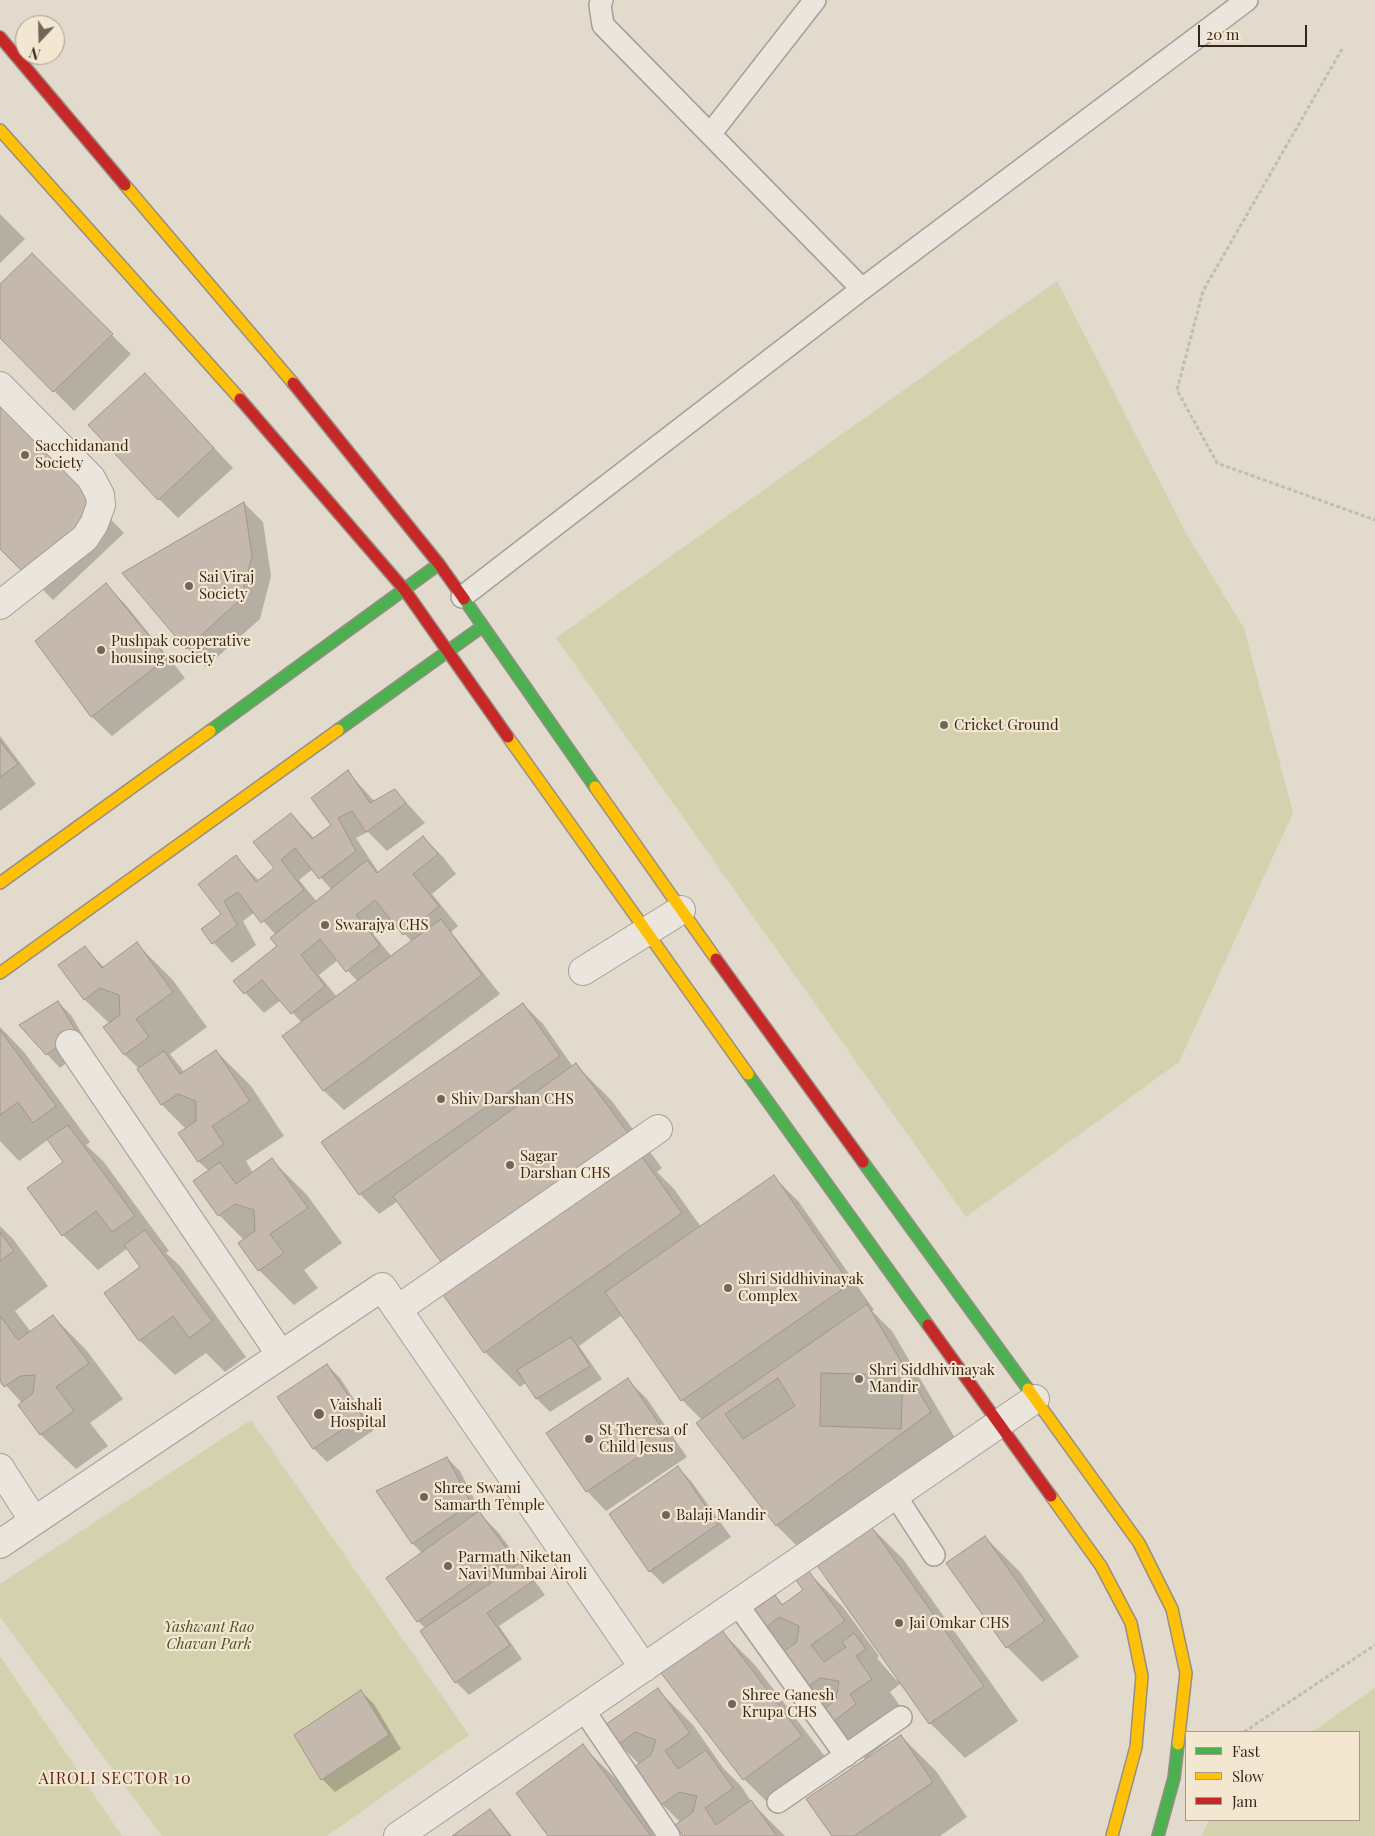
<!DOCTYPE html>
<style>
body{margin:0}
#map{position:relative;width:1375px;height:1836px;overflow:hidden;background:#e2dacc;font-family:"Playfair Display",serif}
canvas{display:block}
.legend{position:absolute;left:1185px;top:1731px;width:175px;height:90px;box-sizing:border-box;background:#f4e7d1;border:1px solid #a89a89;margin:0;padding:6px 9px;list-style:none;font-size:15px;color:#35271e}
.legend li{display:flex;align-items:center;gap:10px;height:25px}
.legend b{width:25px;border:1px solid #a89a89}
.north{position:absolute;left:15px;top:15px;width:50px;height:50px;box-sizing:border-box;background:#f4e7d1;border:1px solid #a89a89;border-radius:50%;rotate:201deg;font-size:14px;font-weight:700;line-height:20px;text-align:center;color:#35271e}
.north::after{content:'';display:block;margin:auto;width:18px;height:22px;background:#72665b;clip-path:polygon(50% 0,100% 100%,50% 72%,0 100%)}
.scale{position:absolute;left:1198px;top:25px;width:109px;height:22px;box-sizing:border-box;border:2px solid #35271e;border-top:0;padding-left:6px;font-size:15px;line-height:18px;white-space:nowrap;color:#35271e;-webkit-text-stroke:4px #f4e7d1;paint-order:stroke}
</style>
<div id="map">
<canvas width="1375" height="1836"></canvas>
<ul class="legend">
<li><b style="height:6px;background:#4caf50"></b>Fast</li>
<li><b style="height:6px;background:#ffc107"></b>Slow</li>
<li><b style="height:6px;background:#c62828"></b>Jam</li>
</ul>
<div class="north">N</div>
<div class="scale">20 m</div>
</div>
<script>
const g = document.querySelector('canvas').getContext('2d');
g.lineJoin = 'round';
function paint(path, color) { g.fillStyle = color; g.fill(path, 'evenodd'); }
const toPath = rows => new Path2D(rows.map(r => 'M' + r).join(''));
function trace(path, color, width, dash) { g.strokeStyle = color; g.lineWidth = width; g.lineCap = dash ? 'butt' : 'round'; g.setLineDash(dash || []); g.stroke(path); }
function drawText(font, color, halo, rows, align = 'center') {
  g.font = font + ' "Playfair Display",serif'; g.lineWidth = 4.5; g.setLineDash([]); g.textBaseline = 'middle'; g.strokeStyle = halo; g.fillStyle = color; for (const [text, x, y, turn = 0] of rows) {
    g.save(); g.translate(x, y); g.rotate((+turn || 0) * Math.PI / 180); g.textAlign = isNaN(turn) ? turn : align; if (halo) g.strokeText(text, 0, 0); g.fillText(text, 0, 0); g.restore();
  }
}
paint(toPath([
 [1057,281,1186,533,1244,628,1293,813,1179,1062,966,1217,556,638],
 [251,1420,469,1735,327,1836,162,1836,0,1617,0,1584],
 [0,1656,122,1836,0,1836],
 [1375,1688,1375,1836,1202,1836,1209,1820,1359,1820,1359,1732,1312,1732]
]), '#d4d1ae');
paint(toPath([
 [0,214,25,239,0,263],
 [32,255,131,354,74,411,0,337,0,286],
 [164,394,233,468,178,518,159,499],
 [0,404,124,533,53,600,0,547],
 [244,503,263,522,271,576,260,619,206,667,187,648],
 [106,585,125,604,185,678,112,736,92,717,37,641],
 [0,736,36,784,0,811],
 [348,772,375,802,395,790,425,823,387,851,368,832,356,838,379,873,423,837,443,857,456,874,432,894,458,926,451,932,500,994,344,1110,324,1091,284,1036,302,1023,281,1000,264,1013,235,982,279,947,276,935,255,912,243,921,256,945,232,963,202,930,222,914,200,885,236,857,259,881,276,868,291,814,315,839,333,825],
 [313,869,332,890,317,902,299,880],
 [393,920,412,942,392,957,374,935],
 [338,960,358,982,337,997,319,975],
 [137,944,172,979,207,1027,170,1054,184,1072,216,1051,251,1086,284,1136,246,1161,253,1173,272,1160,307,1195,342,1243,304,1270,318,1288,294,1305,259,1270,244,1240,219,1215,195,1181,209,1171,198,1161,186,1129,162,1105,139,1069,124,1054,110,1024,85,1000,60,966,85,948,105,968],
 [58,1002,71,1015,89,1046,60,1068,21,1026],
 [523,1004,543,1024,573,1067,576,1065,611,1100,662,1168,657,1172,674,1189,701,1227,774,1177,799,1202,874,1310,872,1311,892,1331,955,1438,802,1551,777,1526,698,1424,702,1420,682,1400,622,1315,579,1346,602,1379,550,1412,537,1399,527,1382,520,1387,485,1352,460,1280,398,1201,379,1214,360,1194],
 [0,1027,24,1052,90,1142,86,1145,103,1161,169,1251,166,1253,180,1266,246,1357,225,1372,206,1353,175,1375,140,1341,106,1293,142,1267,128,1248,98,1270,63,1235,65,1162,49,1139,19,1161,0,1141],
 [0,1226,13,1239,48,1286,15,1311,31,1332,53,1316,87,1351,123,1399,90,1423,108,1446,76,1469,41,1435,19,1405,22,1403,0,1379],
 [327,1365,340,1378,374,1430,327,1462,314,1449],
 [628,1380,647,1399,687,1457,606,1511,587,1491],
 [447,1458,460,1471,483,1517,498,1532,545,1595,499,1626,522,1659,469,1695,456,1682,426,1629,418,1621,422,1553,413,1544,378,1492],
 [678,1468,691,1481,731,1537,663,1584,650,1571],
 [868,1524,903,1559,1018,1721,965,1758,930,1723,901,1683,890,1692,906,1714,884,1730,890,1740,870,1755,871,1757,901,1736,936,1771,967,1817,940,1836,833,1836,866,1760,830,1724,761,1631,775,1596,784,1606,805,1590,808,1572,843,1607,879,1656,877,1658,897,1681,899,1680],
 [985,1537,1020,1572,1079,1657,1042,1682,1007,1647],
 [720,1630,755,1665,836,1771,779,1814,744,1779],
 [658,1690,693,1725,724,1769,741,1786,753,1804,785,1836,684,1836,680,1822,662,1804,640,1765,619,1744],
 [361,1691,374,1704,401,1749,335,1792,322,1779],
 [583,1746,618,1781,659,1836,550,1836],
 [490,1810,512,1836,454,1836]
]), '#0003');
const building = toPath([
 [32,253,113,334,53,392,0,338,0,284,32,253],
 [145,373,214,448,158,500,88,425,145,373],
 [0,403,100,507,27,576,0,549,0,403],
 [244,502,252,556,241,599,186,649,122,573,244,502],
 [106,583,167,658,91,717,35,641,106,583],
 [0,741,18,764,0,777,0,741],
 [348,770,370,803,395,789,406,803,366,832,352,811,338,818,356,851,319,879,295,848,281,860,304,890,261,923,238,892,224,901,237,925,212,944,201,929,221,914,198,884,236,855,256,882,274,868,253,842,291,813,312,839,331,825,311,798,348,770],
 [423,836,438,854,413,874,439,906,403,935,375,900,356,915,380,945,346,972,320,939,301,955,325,986,291,1014,262,980,244,994,233,981,277,946,270,938,367,860,377,873,423,836],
 [441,919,482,975,323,1091,282,1036,441,919],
 [137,942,173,992,136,1019,149,1037,124,1055,103,1027,120,1015,119,995,100,988,84,1000,58,965,85,946,102,968,137,942],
 [58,1001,77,1033,46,1055,19,1025,58,1001],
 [523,1003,560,1056,359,1195,321,1142,523,1003],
 [0,1030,56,1106,33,1123,18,1102,0,1115,0,1030],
 [216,1050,250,1101,212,1126,224,1144,198,1162,178,1133,196,1121,196,1101,178,1094,161,1105,137,1069,164,1051,180,1074,216,1050],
 [576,1063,628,1133,444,1266,393,1196,576,1063],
 [68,1125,135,1216,112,1232,96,1211,62,1236,27,1188,63,1162,47,1139,68,1125],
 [639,1153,682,1213,484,1353,441,1292,639,1153],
 [272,1158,308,1208,270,1234,284,1253,258,1271,238,1243,255,1231,254,1210,235,1204,218,1216,193,1181,220,1162,236,1184,272,1158],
 [774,1175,850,1284,681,1401,605,1292,774,1175],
 [145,1230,212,1321,189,1338,173,1316,139,1341,104,1293,140,1267,124,1245,145,1230],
 [0,1232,14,1251,0,1261,0,1232],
 [867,1304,931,1412,776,1526,696,1423,867,1304],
 [53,1315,89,1363,56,1387,74,1411,40,1435,18,1405,33,1393,35,1375,20,1376,4,1387,0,1381,0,1316,18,1340,53,1315],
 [571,1337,590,1366,536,1399,517,1370,571,1337],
 [327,1364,362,1416,313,1449,277,1397,327,1364],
 [821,1373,903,1375,901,1429,820,1426,821,1373],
 [628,1378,668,1437,586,1492,546,1433,628,1378],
 [778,1378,795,1406,743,1439,725,1414,778,1378],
 [447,1457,471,1503,412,1544,376,1491,447,1457],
 [678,1466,718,1524,649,1572,609,1514,678,1466],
 [479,1511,511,1555,417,1622,386,1578,479,1511],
 [868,1522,984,1686,929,1724,814,1561,868,1522],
 [985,1536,1045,1621,1006,1648,946,1563,985,1536],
 [520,1563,533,1581,487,1613,510,1645,455,1683,420,1631,520,1563],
 [808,1570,845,1621,811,1645,824,1662,846,1647,842,1642,854,1633,866,1649,856,1656,872,1679,850,1694,856,1704,829,1725,820,1712,836,1700,839,1681,820,1678,803,1690,778,1655,797,1642,799,1626,779,1617,760,1632,748,1614,775,1595,782,1605,803,1590,796,1580,808,1570],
 [721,1629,802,1736,743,1780,661,1673,721,1629],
 [658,1688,690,1733,665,1751,678,1769,706,1750,733,1788,705,1808,716,1825,751,1800,777,1836,683,1836,675,1825,693,1812,697,1796,679,1792,661,1805,634,1767,651,1755,656,1740,635,1732,618,1745,605,1725,658,1688],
 [361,1690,389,1735,321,1780,294,1735,361,1690],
 [901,1735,933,1782,854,1836,832,1836,806,1799,901,1735],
 [583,1744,651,1836,548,1836,516,1793,583,1744],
 [490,1809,510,1836,452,1836,490,1809]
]);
paint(building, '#c5b8ad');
trace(building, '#a2958b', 1);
const lane = toPath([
 [602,0,600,5,603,25,862,289],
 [711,133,815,0],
 [462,597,862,289,1247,0],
 [895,1495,934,1555],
 [737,1604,846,1756],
 [583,1709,669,1836],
 [778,1802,901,1717]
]);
const street = toPath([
 [0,386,91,478,100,495,101,505,94,524,85,538,0,605],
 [583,971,681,910],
 [70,1044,281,1355],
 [398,1309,658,1129],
 [0,1468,34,1521],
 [0,1544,382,1287,644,1668],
 [398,1836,1035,1399]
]);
const fast = toPath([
 [464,599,595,787],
 [338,730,483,626],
 [210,731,439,564],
 [748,1074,928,1325],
 [863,1162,1028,1389],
 [1158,1836,1174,1778,1178,1744]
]);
const slow = toPath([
 [0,130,240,399],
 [125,185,293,383],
 [508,737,748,1074],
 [595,787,716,959],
 [0,883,210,731],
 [0,973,338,730],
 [1028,1389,1139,1543,1172,1609,1186,1673,1178,1744],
 [1051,1496,1101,1566,1131,1623,1142,1676,1136,1747,1112,1836]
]);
const jam = toPath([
 [0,37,125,185],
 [293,383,439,564,464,599],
 [240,399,404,589,508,737],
 [716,959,863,1162],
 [928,1325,1051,1496]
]);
trace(lane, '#a79f95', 24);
trace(street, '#a79f95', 30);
trace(fast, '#978e84', 14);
trace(slow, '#978e84', 14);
trace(jam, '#978e84', 14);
trace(toPath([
 [1342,49,1203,291,1177,390,1217,463,1375,520],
 [1244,1732,1375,1645]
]), '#c3bcb4', 3, [4, 2.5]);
trace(lane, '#eae5dd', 21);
trace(street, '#eae5dd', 28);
trace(fast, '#4caf50', 11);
trace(slow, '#ffc107', 11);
trace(jam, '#c62828', 11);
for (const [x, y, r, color] of [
 [25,455,5,"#72665b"],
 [189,586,5,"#72665b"],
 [101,650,5,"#72665b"],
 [944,725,5,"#72665b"],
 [325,925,5,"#72665b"],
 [441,1099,5,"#72665b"],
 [510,1165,5,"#72665b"],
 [728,1288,5,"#72665b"],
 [859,1379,5,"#72665b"],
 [319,1414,6,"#72665b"],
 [589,1439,5,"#72665b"],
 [424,1497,5,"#72665b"],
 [666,1515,5,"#72665b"],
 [448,1566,5,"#72665b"],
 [899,1623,5,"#72665b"],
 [732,1704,5,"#72665b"]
]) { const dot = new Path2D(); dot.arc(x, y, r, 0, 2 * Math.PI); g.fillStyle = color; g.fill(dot); trace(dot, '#f4e7d1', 2); }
drawText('15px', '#35271e', '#f4e7d1', [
 ["Sacchidanand",35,446],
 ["Society",35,463],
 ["Sai Viraj",199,577],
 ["Society",199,594],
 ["Pushpak cooperative",111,641],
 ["housing society",111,658],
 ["Cricket Ground",954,725],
 ["Swarajya CHS",335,925],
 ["Shiv Darshan CHS",451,1099],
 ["Sagar",520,1156],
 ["Darshan CHS",520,1173],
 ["Shri Siddhivinayak",738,1279],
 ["Complex",738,1296],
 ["Shri Siddhivinayak",869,1370],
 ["Mandir",869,1387],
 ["Vaishali",330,1405],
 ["Hospital",330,1422],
 ["St Theresa of",599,1430],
 ["Child Jesus",599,1447],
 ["Shree Swami",434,1488],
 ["Samarth Temple",434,1505],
 ["Balaji Mandir",676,1515],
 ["Parmath Niketan",458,1557],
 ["Navi Mumbai Airoli",458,1574],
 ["Jai Omkar CHS",909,1623],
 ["Shree Ganesh",742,1695],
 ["Krupa CHS",742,1712]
], 'left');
drawText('italic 15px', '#495025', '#f4e7d1', [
 ["Yashwant Rao",209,1627],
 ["Chavan Park",209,1644]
]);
g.letterSpacing = '1px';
drawText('16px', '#60271f', '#f4e7d1', [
 ["AIROLI SECTOR 10",115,1779]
]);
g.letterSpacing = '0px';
</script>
